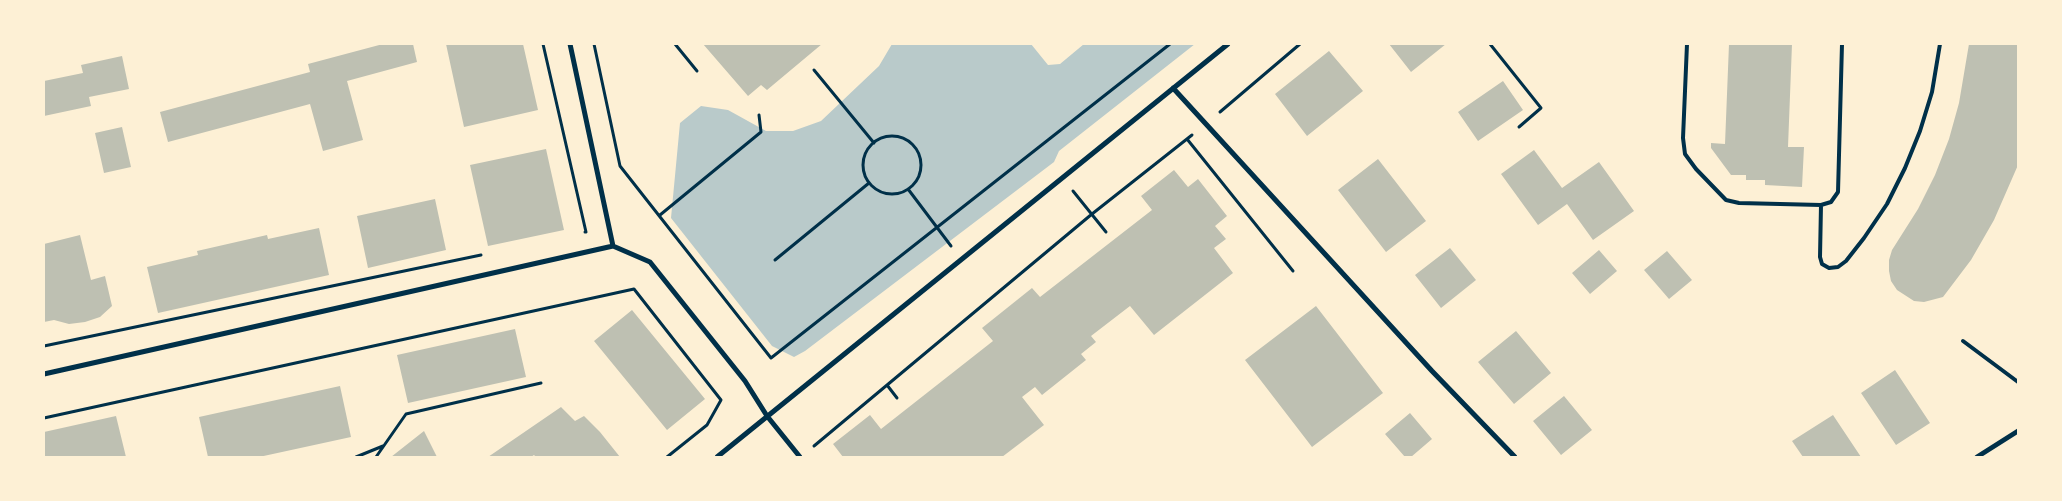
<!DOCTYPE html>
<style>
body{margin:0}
#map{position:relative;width:2062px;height:501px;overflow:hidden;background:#fdf0d5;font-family:Commissioner,sans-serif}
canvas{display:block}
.frame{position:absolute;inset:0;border:45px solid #fdf0d5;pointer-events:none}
</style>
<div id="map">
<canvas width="2062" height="501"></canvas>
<div class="frame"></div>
</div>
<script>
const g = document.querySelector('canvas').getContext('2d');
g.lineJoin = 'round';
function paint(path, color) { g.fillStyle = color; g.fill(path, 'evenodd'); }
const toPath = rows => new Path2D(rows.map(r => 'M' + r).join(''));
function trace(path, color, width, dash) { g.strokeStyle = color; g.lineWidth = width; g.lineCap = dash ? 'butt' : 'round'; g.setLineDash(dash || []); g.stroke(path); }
paint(toPath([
 [892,44,1031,44,1048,65,1060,64,1084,44,1195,44,1059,151,1054,162,805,351,794,357,772,346,671,218,680,123,701,106,728,110,766,131,793,131,821,121,879,66]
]), '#b9caca');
paint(toPath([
 [383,44,413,44,417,62,347,81,363,140,323,151,310,104,168,142,160,112,310,72,308,64],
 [446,44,523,44,538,110,464,127],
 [703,44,822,44,767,90,761,85,748,96],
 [1389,44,1446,44,1411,72],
 [1729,44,1792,44,1788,147,1804,147,1802,187,1765,185,1765,180,1746,180,1746,175,1731,175,1711,148,1711,143,1725,144],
 [1969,44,2018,44,2018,165,1994,220,1971,260,1943,297,1924,302,1914,301,1897,290,1891,281,1889,271,1889,260,1892,250,1918,209,1935,175,1949,139,1959,103],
 [1329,51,1363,91,1307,136,1275,94],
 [122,56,129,89,89,97,91,106,44,116,44,81,83,73,81,65],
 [1503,81,1523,110,1478,141,1458,112],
 [122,127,131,167,104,173,95,133],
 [546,149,564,230,488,246,470,165],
 [1534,150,1562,188,1599,162,1634,211,1593,240,1567,204,1538,225,1501,174],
 [1378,159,1426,221,1386,252,1338,190],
 [1174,170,1188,187,1198,179,1227,216,1215,226,1226,239,1214,248,1233,273,1154,335,1130,306,1091,336,1096,342,1081,354,1086,360,1042,395,1035,387,1022,397,1044,425,1002,457,843,457,833,444,870,415,881,429,993,341,982,328,1032,288,1040,297,1152,210,1141,196],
 [435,199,446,250,368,268,357,216],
 [319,228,329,275,158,313,147,267,198,255,197,251,267,235,268,239],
 [80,235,91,280,105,276,112,306,100,317,85,322,69,324,54,320,44,322,44,244],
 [1450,248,1476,280,1441,308,1415,275],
 [1599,250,1617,271,1590,294,1572,273],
 [1667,251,1692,280,1669,299,1644,270],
 [1316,306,1383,393,1312,447,1245,360],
 [632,310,705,399,667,430,594,341],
 [515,329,526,377,408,403,397,355],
 [1516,331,1551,373,1514,404,1478,362],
 [1895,370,1930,423,1896,445,1861,393],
 [340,386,351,437,259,457,208,457,199,417],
 [1564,396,1592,430,1561,455,1533,421],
 [561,407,575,421,584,416,600,432,620,457,536,457,534,455,531,457,488,457],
 [1410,413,1432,439,1411,457,1405,457,1385,434],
 [1833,415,1861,457,1803,457,1792,441],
 [116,416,126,457,44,457,44,432],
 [424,431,437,457,391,457]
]), '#bec0b2');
trace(toPath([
 [543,44,586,232,585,232],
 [594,44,620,166,771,358,1170,44],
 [675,44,697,71],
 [1490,44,1541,108,1519,127],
 [814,70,874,143],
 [1220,112,1300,44],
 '863 165a29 29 0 1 1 58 0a29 29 0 1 1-58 0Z',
 [1187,139,1293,271],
 [908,189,951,246],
 [1073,191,1106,232],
 [660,215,761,132,759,115],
 [775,260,869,183],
 [44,346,481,255],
 [887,385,897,398],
 [44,418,634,289,721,400,707,425,667,457],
 [814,446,1092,214,1192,135],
 [356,457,383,446],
 [376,457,406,414,541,383]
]), '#003049', 3);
trace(toPath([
 [1687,44,1683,138,1685,154,1696,169,1726,200,1739,203,1821,205,1831,202,1838,192,1842,44],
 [1821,205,1820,257,1822,264,1829,268,1838,267,1846,261,1864,238,1887,204,1905,168,1920,131,1932,92,1940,44],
 [1963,341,2018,382]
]), '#003049', 4);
trace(toPath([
 [570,44,613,246],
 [1173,88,1432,371,1515,457],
 [613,246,650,262,745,381,767,416,800,457],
 [44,374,613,246],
 [717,457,1228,44],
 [1977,457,2018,431]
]), '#003049', 5);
</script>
